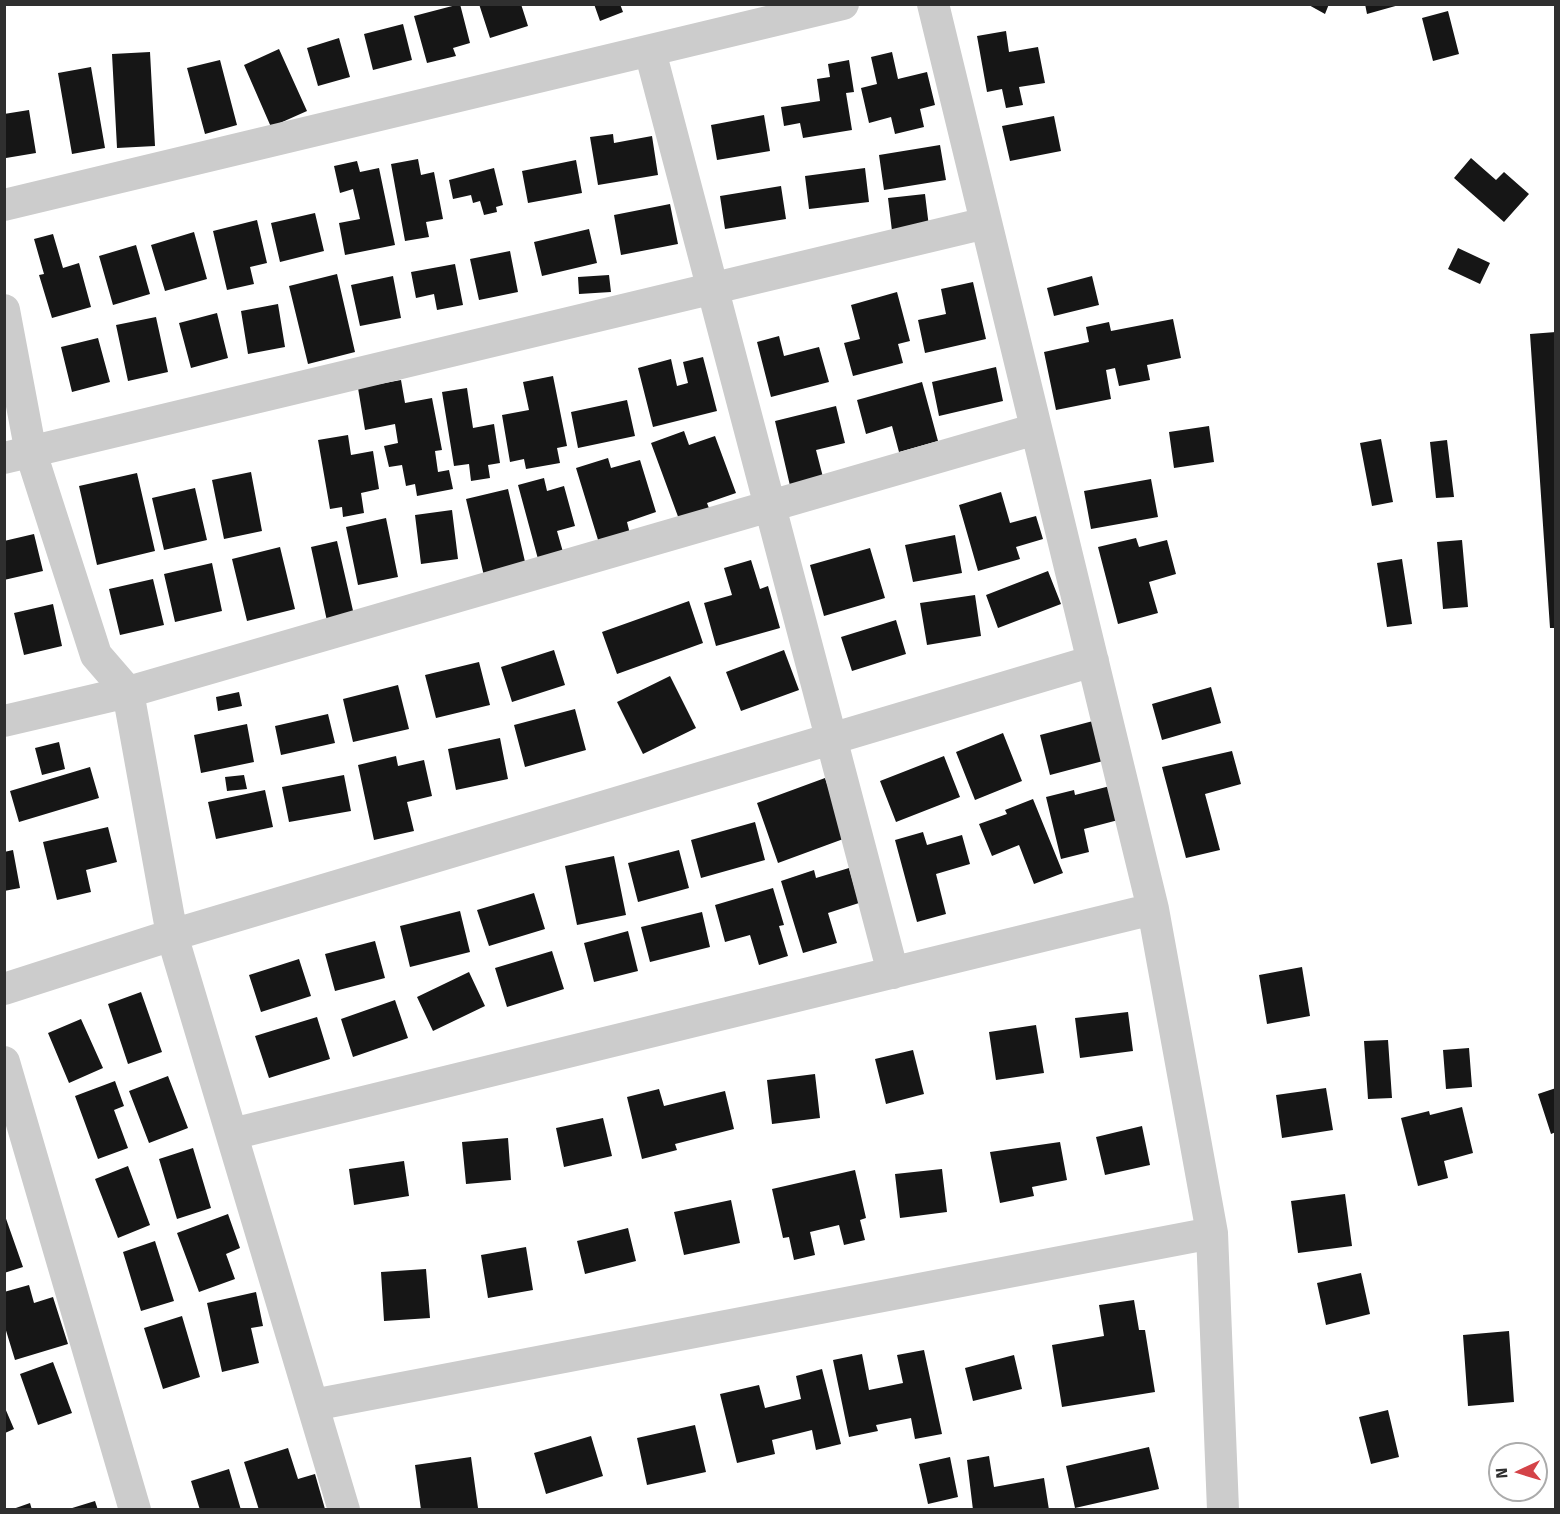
<!DOCTYPE html>
<style>
body{margin:0}
#map{position:relative;width:1560px;height:1514px;overflow:hidden;background:#fff;font-family:"Fira Sans",sans-serif}
canvas{display:block}
.frame{position:absolute;inset:0;border:6px solid #2f2f2f;pointer-events:none}
.north{position:absolute;left:1488px;top:1442px;width:60px;height:60px;box-sizing:border-box;background:#fff;border:2px solid #acacac;border-radius:50%;rotate:266deg;font-size:16px;font-weight:700;line-height:24px;text-align:center;color:#2f2f2f}
.north::after{content:'';display:block;margin:auto;width:21px;height:27px;background:#d44348;clip-path:polygon(50% 0,100% 100%,50% 72%,0 100%)}
</style>
<div id="map">
<canvas width="1560" height="1514"></canvas>
<div class="frame"></div>
<div class="north">N</div>
</div>
<script>
const g = document.querySelector('canvas').getContext('2d');
g.lineJoin = 'round';
function paint(path, color) { g.fillStyle = color; g.fill(path, 'evenodd'); }
const toPath = rows => new Path2D(rows.map(r => 'M' + r).join(''));
function trace(path, color, width, dash) { g.strokeStyle = color; g.lineWidth = width; g.lineCap = dash ? 'butt' : 'round'; g.setLineDash(dash || []); g.stroke(path); }
paint(toPath([
 [460,4,470,43,453,48,456,56,427,63,414,16],
 [479,4,521,4,528,26,490,38],
 [594,4,620,4,623,12,600,21],
 [1307,4,1329,4,1325,14],
 [1365,4,1399,4,1399,5,1367,14],
 [1448,11,1459,54,1433,61,1422,18],
 [403,24,412,60,373,70,364,34],
 [1006,31,1009,52,1038,47,1045,83,1019,87,1023,105,1006,108,1002,89,987,92,977,36],
 [339,38,350,77,318,86,307,48],
 [279,49,307,111,271,127,244,65],
 [150,52,155,146,117,148,112,54],
 [892,52,898,79,927,72,935,105,920,109,924,127,895,134,891,117,869,123,861,88,877,84,871,57],
 [220,60,237,125,205,134,187,68],
 [849,60,854,92,846,93,852,130,803,138,800,123,784,126,781,107,820,101,817,79,830,77,828,64],
 [91,67,105,148,72,154,58,73],
 [29,110,36,153,6,158,4,114],
 [764,115,770,151,717,160,711,125],
 [1054,116,1061,151,1010,161,1002,126],
 [613,134,614,143,652,136,658,175,598,185,590,137],
 [940,145,946,180,884,190,879,155],
 [1471,158,1496,180,1504,172,1529,194,1504,222,1454,178],
 [418,159,421,175,434,172,443,219,426,222,429,237,405,241,391,164],
 [576,160,582,193,528,203,522,171],
 [357,161,360,172,379,168,395,245,345,255,339,223,360,219,353,189,340,193,334,166],
 [494,168,503,205,496,207,497,212,484,215,480,201,473,203,471,195,453,199,449,180],
 [865,168,869,202,809,209,805,176],
 [781,186,786,219,725,229,720,196],
 [925,194,929,227,892,231,888,198],
 [670,204,678,244,621,255,614,215],
 [315,213,324,251,280,262,271,223],
 [257,220,267,263,250,267,254,284,227,290,213,231],
 [589,229,597,263,542,276,534,242],
 [194,232,207,279,165,291,151,245],
 [53,234,63,268,79,263,91,307,52,318,39,275,44,274,34,239],
 [136,245,150,294,113,305,99,256],
 [1458,248,1490,263,1480,284,1448,269],
 [510,251,518,292,479,300,470,259],
 [455,264,463,305,437,310,434,294,416,298,411,272],
 [337,274,355,352,308,364,289,286],
 [609,275,611,292,579,294,578,277],
 [393,276,401,318,360,326,351,285],
 [1092,276,1099,305,1054,316,1047,288],
 [973,282,986,339,925,353,918,320,946,314,941,289],
 [897,292,910,341,898,344,903,363,853,376,844,343,860,339,851,305],
 [278,304,285,347,248,354,241,311],
 [217,313,228,358,191,368,179,323],
 [156,317,168,372,128,381,116,325],
 [1173,319,1181,358,1147,365,1150,380,1119,386,1115,368,1106,370,1111,399,1056,410,1044,352,1089,342,1086,327,1109,322,1111,331],
 [1556,332,1556,628,1550,628,1530,334],
 [779,336,784,356,819,347,829,382,771,397,757,342],
 [98,338,110,382,72,392,61,347],
 [703,357,717,411,653,427,638,368,671,359,677,386,688,383,683,362],
 [996,367,1003,401,939,416,932,382],
 [553,376,567,446,557,448,560,463,526,469,524,459,510,462,502,415,529,410,523,382],
 [401,380,405,403,432,398,442,450,435,451,438,472,449,470,453,489,417,496,415,484,406,486,402,465,389,467,384,446,398,443,395,424,365,430,358,388],
 [922,382,938,441,899,452,892,426,866,434,857,400],
 [467,388,473,428,494,424,500,463,488,465,490,478,471,481,469,464,454,466,442,392],
 [627,400,635,436,578,448,571,412],
 [836,406,845,443,816,450,824,481,791,490,775,421],
 [1209,426,1214,462,1174,468,1169,432],
 [684,431,689,445,715,436,736,493,707,503,710,511,680,522,651,443],
 [348,435,351,455,373,451,379,489,361,493,364,513,343,517,342,507,330,509,318,440],
 [1381,439,1393,502,1372,506,1360,443],
 [1447,440,1454,497,1436,498,1430,442],
 [608,458,611,468,640,460,656,512,627,522,630,534,599,543,576,468],
 [251,472,262,531,224,539,212,480],
 [137,473,155,551,97,565,79,486],
 [544,478,547,491,564,486,575,526,557,531,563,552,538,559,518,485],
 [1151,479,1158,517,1091,529,1084,491],
 [195,488,207,540,164,550,152,498],
 [508,489,526,566,484,576,466,499],
 [1001,492,1010,523,1036,516,1043,539,1016,547,1020,559,978,571,959,505],
 [452,510,458,559,421,564,415,515],
 [386,518,398,577,358,585,346,527],
 [34,534,43,571,4,580,4,541],
 [955,535,962,573,913,582,905,545],
 [1136,538,1139,547,1167,540,1176,574,1149,582,1158,613,1118,624,1098,547],
 [1462,540,1468,607,1443,609,1437,542],
 [337,541,354,615,327,621,311,547],
 [280,547,295,609,247,621,232,559],
 [870,548,885,598,824,616,810,565],
 [1402,559,1412,624,1387,627,1377,563],
 [751,560,760,589,768,586,780,628,716,646,704,603,732,595,724,568],
 [212,563,222,611,175,622,164,574],
 [1048,571,1061,604,998,628,986,595],
 [153,579,164,625,120,635,109,589],
 [975,595,981,636,927,645,920,603],
 [689,601,703,643,617,674,602,632],
 [53,604,62,646,24,655,14,613],
 [896,620,906,654,852,671,841,637],
 [554,650,565,685,512,702,501,667],
 [784,650,799,690,741,711,726,672],
 [479,662,490,705,436,718,425,675],
 [670,676,696,728,643,754,617,702],
 [398,685,409,729,353,742,343,699],
 [1211,687,1221,723,1162,740,1152,704],
 [239,692,242,706,218,711,216,697],
 [575,709,586,750,525,767,514,725],
 [328,714,335,743,281,755,275,726],
 [1093,721,1103,761,1050,775,1040,735],
 [247,724,254,762,201,773,194,735],
 [1003,733,1022,781,975,800,956,752],
 [500,738,508,779,456,790,448,749],
 [59,742,65,769,42,775,35,748],
 [1232,751,1241,784,1205,794,1220,850,1186,858,1162,767],
 [396,756,398,766,424,760,432,796,407,802,414,831,374,840,358,765],
 [944,756,960,797,896,822,880,781],
 [90,767,99,798,19,822,10,791],
 [244,775,247,789,227,791,225,777],
 [344,775,351,811,289,822,282,787],
 [825,778,846,838,778,863,757,803],
 [1114,785,1122,819,1084,829,1089,852,1061,859,1046,797,1074,790,1075,795],
 [265,790,273,827,216,839,208,802],
 [1033,799,1063,873,1034,884,1019,845,992,856,979,824,1007,814,1005,810],
 [755,822,765,860,701,878,691,840],
 [108,827,117,862,86,870,91,892,57,900,43,842],
 [923,832,927,845,962,835,970,864,936,874,946,914,917,922,895,840],
 [13,850,20,888,4,891,4,852],
 [679,850,689,888,638,902,628,863],
 [614,856,626,915,577,925,565,866],
 [849,868,859,903,828,913,837,943,803,953,781,881,814,870,816,878],
 [773,888,784,925,779,926,788,956,759,965,750,935,725,942,715,905],
 [534,893,545,929,489,946,477,910],
 [460,911,470,952,410,967,400,926],
 [702,912,710,947,650,962,641,927],
 [628,931,638,971,594,982,584,943],
 [375,941,385,978,335,991,325,954],
 [552,951,564,989,507,1007,495,968],
 [299,959,311,996,261,1012,249,975],
 [1302,967,1310,1016,1267,1024,1259,975],
 [469,972,485,1006,433,1031,417,997],
 [141,992,162,1052,128,1064,108,1004],
 [395,1000,408,1038,353,1057,341,1019],
 [1128,1012,1133,1051,1080,1058,1075,1018],
 [317,1017,330,1059,269,1078,255,1036],
 [81,1019,103,1068,69,1083,48,1033],
 [1036,1025,1044,1073,996,1080,989,1032],
 [1388,1040,1392,1098,1368,1099,1364,1041],
 [1469,1048,1472,1087,1446,1089,1443,1050],
 [913,1050,924,1094,886,1104,875,1059],
 [815,1074,820,1118,772,1124,767,1080],
 [168,1076,188,1128,149,1143,129,1091],
 [115,1081,124,1106,114,1110,128,1148,98,1159,75,1096],
 [1326,1088,1333,1130,1282,1138,1276,1095],
 [1556,1088,1556,1132,1551,1134,1538,1094],
 [659,1089,664,1106,725,1091,734,1129,675,1144,677,1150,642,1159,627,1097],
 [1462,1107,1473,1153,1444,1161,1448,1178,1418,1186,1401,1118,1429,1111,1430,1115],
 [603,1118,612,1156,564,1167,556,1128],
 [1142,1126,1150,1165,1105,1175,1096,1137],
 [508,1138,511,1180,466,1184,462,1142],
 [1060,1142,1067,1180,1032,1187,1034,1196,1000,1203,990,1152],
 [193,1148,211,1208,177,1219,159,1159],
 [404,1161,409,1196,354,1205,349,1169],
 [128,1166,150,1225,118,1238,95,1179],
 [942,1169,947,1212,900,1218,895,1174],
 [855,1170,866,1218,860,1220,865,1240,844,1245,839,1225,810,1232,815,1255,794,1260,789,1237,783,1238,772,1189],
 [1345,1194,1352,1246,1298,1253,1291,1201],
 [731,1200,740,1243,684,1255,674,1212],
 [4,1213,23,1267,4,1273],
 [228,1214,240,1248,226,1254,235,1279,199,1292,177,1233],
 [628,1228,636,1261,585,1274,577,1241],
 [155,1241,174,1301,141,1311,123,1252],
 [526,1247,533,1290,488,1298,481,1255],
 [426,1269,430,1318,384,1321,381,1272],
 [1361,1273,1370,1314,1326,1325,1317,1283],
 [29,1285,34,1303,53,1297,68,1344,15,1360,4,1324,4,1292],
 [256,1292,263,1326,251,1328,259,1363,222,1372,207,1303],
 [1134,1300,1139,1330,1145,1330,1155,1392,1062,1407,1052,1345,1104,1336,1099,1305],
 [182,1316,200,1377,163,1389,144,1328],
 [1509,1331,1514,1402,1468,1406,1463,1335],
 [924,1350,942,1434,915,1439,911,1418,876,1425,878,1431,849,1437,833,1360,862,1354,869,1390,903,1383,897,1355],
 [1014,1355,1022,1389,973,1401,965,1368],
 [53,1362,72,1413,38,1425,20,1374],
 [822,1369,841,1444,816,1450,812,1430,772,1440,775,1454,737,1463,720,1394,759,1385,765,1408,801,1399,796,1376],
 [5,1408,14,1429,5,1433],
 [1388,1410,1399,1457,1371,1464,1359,1417],
 [695,1425,706,1472,647,1485,637,1438],
 [591,1436,603,1476,546,1494,534,1453],
 [1149,1447,1159,1489,1075,1508,1066,1466],
 [288,1448,298,1479,315,1474,325,1509,259,1510,244,1462],
 [989,1456,994,1487,1044,1478,1049,1510,973,1510,967,1460],
 [471,1457,478,1508,421,1510,415,1465],
 [950,1457,958,1497,928,1504,919,1464],
 [229,1469,241,1510,200,1510,191,1481],
 [95,1501,98,1510,69,1510,69,1509],
 [30,1503,32,1510,13,1510,13,1509]
]), '#161616');
trace(toPath([
 [933,4,1153,909,1212,1233,1223,1510],
 [650,51,893,973],
 [4,205,843,4],
 [4,310,31,453,96,655,128,692,172,935,344,1510],
 [4,458,986,223],
 [4,721,128,692,1036,429],
 [4,989,172,935,1093,661],
 [4,1062,135,1510],
 [232,1134,1153,909],
 [313,1405,1212,1233]
]), '#ccc', 32);
</script>
